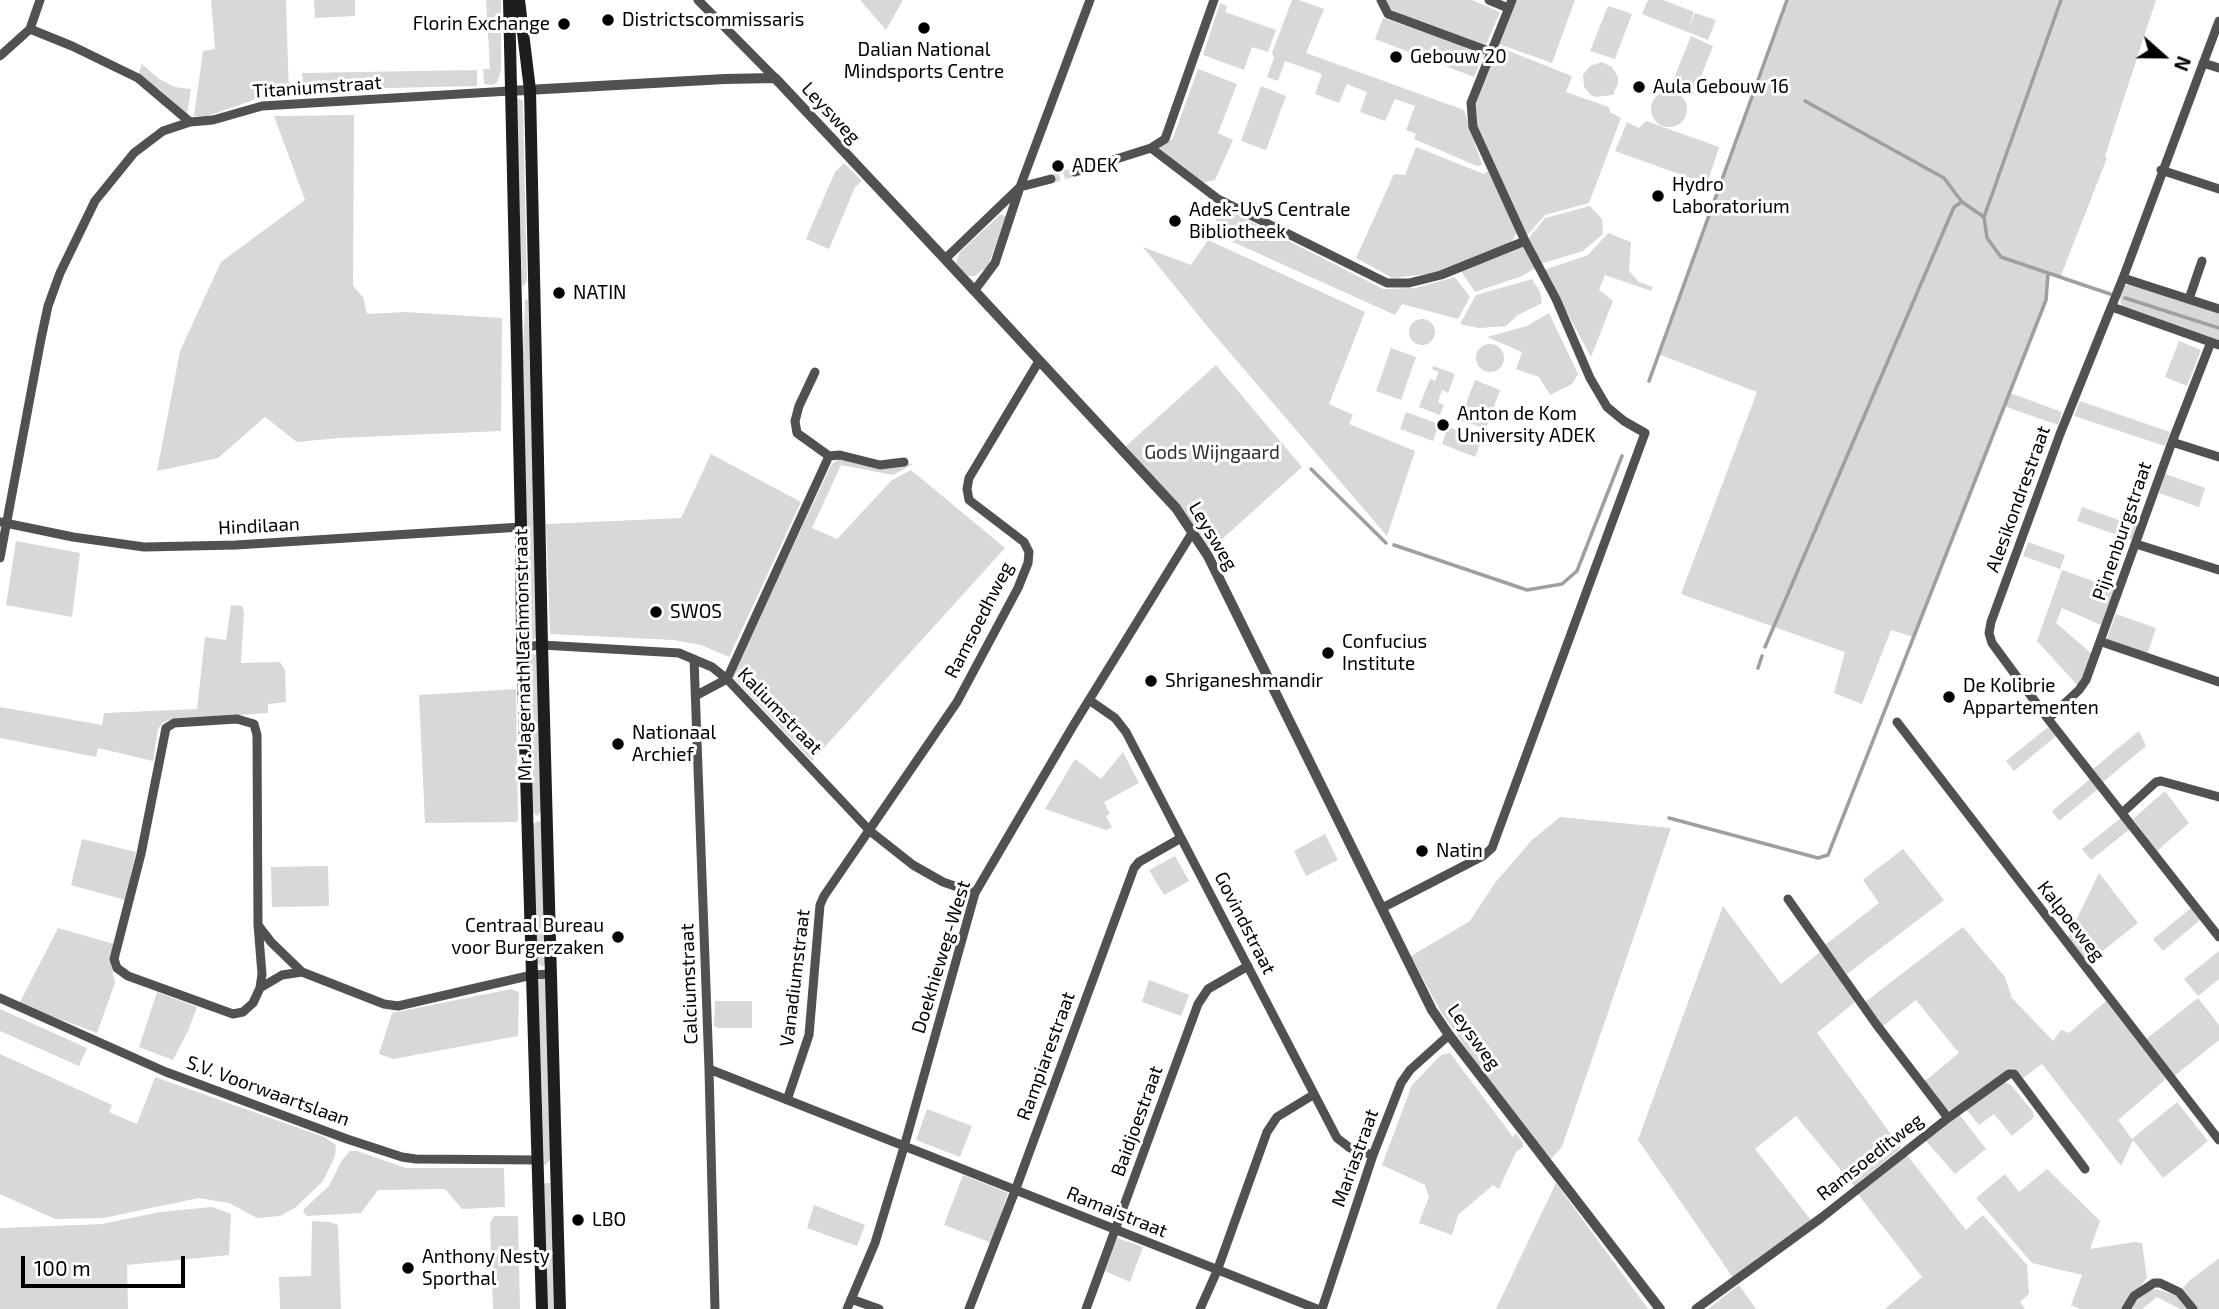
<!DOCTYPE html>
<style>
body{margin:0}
#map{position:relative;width:2219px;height:1309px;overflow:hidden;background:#fff;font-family:"Exo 2",sans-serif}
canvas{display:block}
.north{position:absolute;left:2128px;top:21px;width:70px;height:70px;-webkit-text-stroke:5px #fff;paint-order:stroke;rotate:111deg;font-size:19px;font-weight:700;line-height:28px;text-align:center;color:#000}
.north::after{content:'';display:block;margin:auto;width:24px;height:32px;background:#000;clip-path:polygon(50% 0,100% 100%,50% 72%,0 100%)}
.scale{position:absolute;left:21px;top:1256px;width:164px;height:32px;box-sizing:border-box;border:4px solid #000;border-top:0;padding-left:9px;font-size:21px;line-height:24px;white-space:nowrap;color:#000;-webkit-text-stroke:5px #fff;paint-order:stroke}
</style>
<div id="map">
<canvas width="2219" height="1309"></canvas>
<div class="north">N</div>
<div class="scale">100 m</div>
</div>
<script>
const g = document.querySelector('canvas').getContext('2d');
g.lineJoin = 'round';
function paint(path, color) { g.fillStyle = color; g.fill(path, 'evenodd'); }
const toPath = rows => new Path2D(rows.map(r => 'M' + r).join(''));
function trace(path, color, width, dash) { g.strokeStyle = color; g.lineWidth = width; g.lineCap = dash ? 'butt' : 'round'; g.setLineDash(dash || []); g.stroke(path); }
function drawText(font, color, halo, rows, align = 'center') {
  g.font = font + ' "Exo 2",sans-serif'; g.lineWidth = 6; g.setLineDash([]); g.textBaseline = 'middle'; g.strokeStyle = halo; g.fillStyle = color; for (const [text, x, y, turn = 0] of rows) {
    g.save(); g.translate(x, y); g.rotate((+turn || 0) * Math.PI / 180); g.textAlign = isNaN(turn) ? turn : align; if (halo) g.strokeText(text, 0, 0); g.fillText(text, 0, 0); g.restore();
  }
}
paint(toPath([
 [211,0,286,0,289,96,256,99,208,116,194,116,203,51,215,49],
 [314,0,355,0,355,16,315,18],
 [486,0,501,0,501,70,497,83,492,85,484,84,484,80,483,69,490,69],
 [860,0,903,0,886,30],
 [1292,0,1299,0,1324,9,1306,53,1464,110,1482,165,1477,166,1414,139,1416,134,1406,130,1415,106,1395,99,1385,121,1360,112,1367,92,1347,84,1339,103,1315,94,1322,74,1285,61,1278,81,1267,77,1274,58,1272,53],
 [1384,0,1472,0,1500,12,1485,47,1419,24,1388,8],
 [1513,0,1575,0,1552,63,1496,43],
 [1648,0,1663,0,1694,12,1688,28,1695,13,1716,20,1708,40,1642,14],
 [1787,0,2156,0,2105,156,2107,158,2060,278,2048,275,2046,300,2010,393,2062,412,2058,425,2004,406,1913,637,1891,630,1862,704,1834,693,1845,652,1681,594,1757,392,1658,354],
 [1220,3,1227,6,1225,12,1276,30,1268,52,1252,47,1244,70,1203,55],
 [1608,6,1632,14,1615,59,1590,51],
 [1383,18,1484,53,1474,77,1375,39],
 [1691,36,1713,46,1696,89,1673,81],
 [1496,46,1572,76,1566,92,1609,107,1610,112,1621,118,1589,203,1545,215,1525,238,1474,126,1473,103],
 [1602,62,1612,67,1618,77,1618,83,1613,95,1596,97,1591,95,1584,87,1583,75,1590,66],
 [142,64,159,79,175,87,191,89,187,114,159,89,138,75],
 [1198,69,1237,84,1218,133,1233,140,1215,180,1202,183,1159,149,1173,138],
 [477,70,477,86,304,90,302,73],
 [1261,86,1286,96,1266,150,1241,141],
 '1651 109a18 18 0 1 1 36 0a18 18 0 1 1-36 0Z',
 [518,98,523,101,523,106,527,281,524,286,522,285,516,99],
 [354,115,353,286,363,297,367,314,405,312,502,318,501,431,339,438,297,442,265,417,218,458,157,471,180,351,221,262,305,200,274,116],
 [1646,121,1719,147,1707,184,1615,151,1627,122,1639,128],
 [1416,147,1484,174,1488,171,1517,232,1511,242,1489,253,1435,273,1393,278,1356,258,1394,174,1405,175],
 [844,163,862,181,855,187,829,249,806,239,835,172],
 [1220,206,1383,289,1415,288,1455,277,1470,297,1458,319,1402,304,1395,315,1213,233],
 [1590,206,1602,219,1603,234,1583,251,1540,264,1527,240,1545,218],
 [1001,214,1006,217,988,266,975,276,968,276,956,263,959,253],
 [1608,233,1631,242,1629,271,1639,282,1653,287,1651,291,1605,275,1599,290,1613,301,1591,357,1544,270,1588,255],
 [1208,240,1365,312,1329,404,1353,415,1349,424,1415,451,1387,536,1207,326,1143,247,1191,265],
 [1524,244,1537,267,1522,276,1475,292,1459,268],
 [1532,279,1540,292,1542,303,1518,315,1506,326,1479,328,1460,324,1476,295],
 [2125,285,2132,285,2219,312,2219,341,2121,306,2120,295],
 [525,299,528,300,533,479,537,636,533,640,528,636,527,600,523,354],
 [1549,313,1578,374,1572,384,1550,395,1539,377,1516,369,1522,352,1487,337,1527,326],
 '1409 332a13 13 0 1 1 26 0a13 13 0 1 1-26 0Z',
 [2179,341,2201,350,2187,386,2165,377],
 '1476 358a14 14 0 1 1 28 0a14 14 0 1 1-28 0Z',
 [1391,348,1416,357,1401,400,1376,391],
 [1216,365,1302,467,1209,551,1126,446],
 [1433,366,1455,374,1448,393,1442,390,1438,402,1444,405,1440,415,1419,407,1430,379,1435,381,1439,372,1432,369],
 [1475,380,1500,390,1486,429,1460,420],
 [2080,401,2170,432,2165,446,2074,416],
 [1406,412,1439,424,1433,441,1400,429],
 [1448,427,1482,439,1475,457,1442,444],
 [711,454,801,502,729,657,701,645,673,640,550,634,546,524,681,518],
 [839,459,888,468,906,463,913,464,893,475,841,465,812,528,837,539,892,480,911,470,1005,548,812,761,733,677,734,670,832,464],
 [2165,474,2205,488,2199,507,2159,493],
 [2082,507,2138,527,2132,540,2077,521],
 [16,541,80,553,72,617,6,605],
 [2028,542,2065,555,2060,569,2023,556],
 [2062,570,2115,589,2103,626,2062,608,2056,623,2092,654,2079,687,2037,641],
 [231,605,242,606,244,612,241,663,280,662,285,670,286,702,268,704,268,713,169,720,162,723,158,729,153,761,98,748,96,757,0,738,0,707,102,725,104,713,197,709,205,637,226,640],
 [2116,614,2156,628,2147,655,2109,641,2107,638],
 [532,654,536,654,541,811,537,816,532,812,529,656],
 [516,689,518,820,516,822,425,823,419,695],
 [2048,727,2056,736,2014,771,2006,761],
 [2139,731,2146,746,2103,782,2093,769],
 [1123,752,1139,783,1104,802,1110,814,1106,816,1112,827,1106,830,1045,809,1075,759,1101,779],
 [2090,779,2098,789,2059,821,2052,811],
 [2165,791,2189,823,2157,851,2133,819],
 [1560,817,1671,828,1562,1147,1551,1159,1482,1071,1441,1012,1411,956,1470,921,1494,884,1532,840],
 [2121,818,2130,829,2091,860,2082,849],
 [538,821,542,823,546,961,543,967,536,963,533,824],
 [1325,834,1338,860,1306,876,1294,851],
 [82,839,136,852,125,900,71,885],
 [1903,849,1944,900,1847,974,1825,945,1879,903,1863,880],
 [1175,856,1189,881,1164,895,1149,870],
 [328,866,329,906,272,907,271,867],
 [2099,873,2138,923,2086,964,2067,939],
 [1723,906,1781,984,1820,952,1856,1001,1817,1033,1901,1148,1854,1186,1796,1116,1755,1149,1811,1220,1734,1279,1638,1140],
 [2191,908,2200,920,2163,951,2153,939],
 [1963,927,2005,977,2012,998,2053,1041,2061,1030,2069,1033,2106,1001,2166,1079,2118,1120,2132,1139,2177,1102,2208,1141,2163,1178,2133,1140,2121,1166,2042,1064,2023,1078,2013,1068,1956,1110,1946,1110,1925,1081,1959,1053,1916,1000,1882,1027,1865,1002],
 [58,928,114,944,111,963,115,983,97,1033,19,1004],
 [2219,951,2219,979,2198,996,2184,979],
 [541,978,546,979,551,1159,546,1165,544,1164,538,982],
 [1149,980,1189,995,1181,1016,1142,1002],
 [511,989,519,992,518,1036,393,1059,379,1054,392,1013],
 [157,992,197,1007,188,1031,173,1060,139,1047],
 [2198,998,2219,1025,2219,1040,2173,1077,2145,1040],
 [715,1001,752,1001,752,1028,718,1028,714,1026],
 [0,1009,87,1048,79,1066,0,1031],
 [1450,1053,1513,1137,1516,1133,1523,1143,1523,1147,1516,1152,1499,1189,1493,1185,1458,1215,1452,1235,1419,1223,1429,1197,1425,1185,1382,1165,1412,1085,1441,1055],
 [0,1054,112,1105,109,1112,137,1124,155,1077,324,1137,336,1145,335,1156,323,1181,295,1208,280,1216,257,1218,229,1203,199,1198,103,1218,55,1219,0,1194],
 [2004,1082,2011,1085,2033,1112,2034,1117,2012,1136,1994,1114,1979,1125,1966,1109],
 [927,1109,972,1126,960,1157,916,1140],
 [1959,1114,1986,1149,1955,1174,1925,1140],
 [350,1151,357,1151,406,1168,504,1168,505,1207,462,1209,445,1189,378,1190,361,1213,307,1216,303,1212,304,1209,329,1186,342,1160],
 [1906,1154,1966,1230,1983,1215,2027,1265,2029,1294,2020,1302,2025,1309,1885,1309,1922,1277,1857,1193],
 [2047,1169,2100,1221,2090,1249,2134,1242,2142,1243,2147,1278,2122,1309,2080,1309,2071,1305,2082,1275,2032,1263,1976,1198,2005,1174,2019,1192],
 [963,1175,1008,1193,992,1243,944,1225],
 [546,1183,550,1183,555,1309,547,1309,544,1184],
 [1556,1183,1648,1309,1496,1309],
 [814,1205,865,1225,857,1246,807,1228],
 [212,1207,231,1214,229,1255,127,1265,128,1309,0,1309,0,1228,102,1224,160,1212],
 [494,1216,518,1216,520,1309,493,1309,490,1223],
 [312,1221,330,1222,338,1225,341,1309,280,1309,279,1277,311,1276],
 [1117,1238,1143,1247,1130,1282,1105,1271],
 [2219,1258,2219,1309,2198,1309,2182,1289,2189,1281],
 [1739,1285,1756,1309,1708,1309],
 [2156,1289,2178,1296,2189,1309,2180,1309,2157,1297,2142,1309,2129,1309,2147,1290]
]), '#d8d8d8');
trace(toPath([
 [2061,0,1984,217,1987,238,2001,257,2110,294],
 [1805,101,1944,178,1962,202],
 [2125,298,2219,328],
 [1649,381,1787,0],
 [1311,469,1386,543],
 [1394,545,1527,590,1562,584,1577,571,1622,456],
 [1765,647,1954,207,1962,202,1984,217],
 [1758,668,1762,656],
 [1669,818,1818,858,1828,855,2046,300,2048,274]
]), '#9f9f9f', 3.5);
trace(toPath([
 [1051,179,1075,172]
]), '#d9d9d9', 9, [9, 4.5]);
trace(toPath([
 [698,0,775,78],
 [1381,0,1388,14,1491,52],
 [1489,0,1508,8],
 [2219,21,2123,278,2060,434,1991,622,1989,633,1992,643,2048,719,2219,937],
 [30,29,72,46,138,78,190,122,213,120,262,106,509,91],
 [0,56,30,29,40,0],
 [2203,63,2219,68],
 [1151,148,1218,199,1387,283,1409,283,1441,275,1525,241],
 [2161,170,2219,189],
 [1075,172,1151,148,1165,139,1214,0],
 [945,259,1020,187,1090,0],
 [2123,278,2219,309],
 [974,291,995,263,1020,187,1051,179],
 [2189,299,2202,261],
 [2112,307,2219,345],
 [815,372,799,406,795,421,797,433,829,456,840,455,880,465,904,462],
 [2172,442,2219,457],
 [0,522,73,537,144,547,236,545,521,527],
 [2136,544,2219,570],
 [0,558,41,339,48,306,60,273,95,201,134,153,163,131,190,122],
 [2102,642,2219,682],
 [522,647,542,645,679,653,712,667,727,679,870,831,913,865,943,882,975,893],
 [694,659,709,1069,715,1309],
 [697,695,727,679,829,456],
 [1089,700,1115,718,1126,732,1337,1138,1350,1148,1373,1155],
 [237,719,254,724,257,735,258,925,262,974,260,988,253,1003,243,1012,233,1014,128,976,117,968,114,959,141,854,166,728,174,723,237,719],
 [2048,719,2079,690,2086,680,2172,442,2211,342],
 [1897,722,2219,1140],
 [2122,813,2156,782,2161,781,2219,797],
 [1382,908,1483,856,1492,848,1645,433,1624,421,1607,407,1590,378,1556,299,1525,241,1473,127,1471,103,1512,0],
 [258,925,271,942,302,972,384,1004,398,1006,532,975,551,974],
 [260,988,282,975,302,972],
 [0,998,166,1072,347,1139,402,1157,416,1159,538,1160],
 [709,1069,1317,1309],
 [787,1100,809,1035,820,905,824,896,957,702,1018,588,1028,563,1029,552,1024,542,969,500,967,489,969,478,1039,361],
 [1948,1118,2009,1074,2014,1074,2085,1169],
 [851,1299,879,1309],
 [847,1309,875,1243,904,1147,975,893,1073,726,1192,533],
 [969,1309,1015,1191,1134,868,1139,862,1181,838],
 [1086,1309,1198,1004,1208,989,1248,966],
 [1200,1309,1217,1271,1267,1132,1277,1117,1313,1095],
 [1322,1309,1373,1155,1401,1083,1410,1070,1449,1035],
 [1696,1309,1821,1218,1948,1118,1876,1024,1788,899],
 [2126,1309,2134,1296,2154,1283,2160,1283,2179,1292,2193,1309]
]), '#515151', 9);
trace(toPath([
 [509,91,725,79,775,78,945,259,1176,508,1208,556,1432,1010,1449,1035,1660,1309]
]), '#515151', 10);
trace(toPath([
 [509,0,521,527,522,641,542,1309],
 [519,0,530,90,542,645,560,1309]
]), '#1e1e1e', 12);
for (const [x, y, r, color] of [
 [608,20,7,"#000"],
 [564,24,7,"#000"],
 [924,28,7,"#000"],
 [1396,57,7,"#000"],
 [1639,87,7,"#000"],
 [1058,166,7,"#000"],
 [1658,196,7,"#000"],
 [1175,221,7,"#000"],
 [559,293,7,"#000"],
 [1443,425,7,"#000"],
 [656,612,7,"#000"],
 [1328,653,7,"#000"],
 [1151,681,7,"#000"],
 [1949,697,7,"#000"],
 [618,744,7,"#000"],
 [1422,851,7,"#000"],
 [618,937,7,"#000"],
 [578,1220,7,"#000"],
 [408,1268,7,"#000"]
]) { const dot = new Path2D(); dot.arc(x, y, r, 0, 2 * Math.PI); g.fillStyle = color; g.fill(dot); trace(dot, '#fff', 2.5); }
drawText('19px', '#000', '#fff', [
 ["Districtscommissaris",622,20],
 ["Florin Exchange",550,24,"right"],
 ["Dalian National",924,50,"center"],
 ["Mindsports Centre",924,72,"center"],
 ["Gebouw 20",1410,57],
 ["Aula Gebouw 16",1653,87],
 ["ADEK",1072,166],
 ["Hydro",1672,185],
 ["Laboratorium",1672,207],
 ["Adek-UvS Centrale",1189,210],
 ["Bibliotheek",1189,232],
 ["NATIN",573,293],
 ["Anton de Kom",1457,414],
 ["University ADEK",1457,436],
 ["SWOS",670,612],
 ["Confucius",1342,642],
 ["Institute",1342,664],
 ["Shriganeshmandir",1165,681],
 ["De Kolibrie",1963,686],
 ["Appartementen",1963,708],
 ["Nationaal",632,733],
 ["Archief",632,755],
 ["Natin",1436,851],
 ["Centraal Bureau",604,926,"right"],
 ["voor Burgerzaken",604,948,"right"],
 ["LBO",592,1220],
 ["Anthony Nesty",422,1257],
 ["Sporthal",422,1279]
], 'left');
drawText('19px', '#000', '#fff', [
 ["Titaniumstraat",317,87,-4],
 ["Leysweg",831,113,47],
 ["Alesikondrestraat",2018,499,-70],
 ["Hindilaan",259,526,-3],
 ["Pijnenburgstraat",2122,531,-71],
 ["Leysweg",1213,536,59],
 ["Ramsoedhweg",979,620,-63],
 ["Mr. Jagernath Lachmonstraat",523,655,-91],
 ["Kaliumstraat",780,711,46],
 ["Kalpoeweg",2071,921,52],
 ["Govindstraat",1245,923,63],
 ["Doekhieweg-West",941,957,-73],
 ["Vanadiumstraat",795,978,-83],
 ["Calciumstraat",689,984,-92],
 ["Leysweg",1474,1037,54],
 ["Rampiarestraat",1046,1056,-70],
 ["S.V. Voorwaartslaan",268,1091,20],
 ["Baidjoestraat",1137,1121,-70],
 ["Ramsoeditweg",1870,1157,-38],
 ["Mariastraat",1355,1158,-70],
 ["Ramaistraat",1117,1212,22]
]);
drawText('19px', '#2f2f2f', '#fff', [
 ["Gods Wijngaard",1212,453]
]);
</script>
